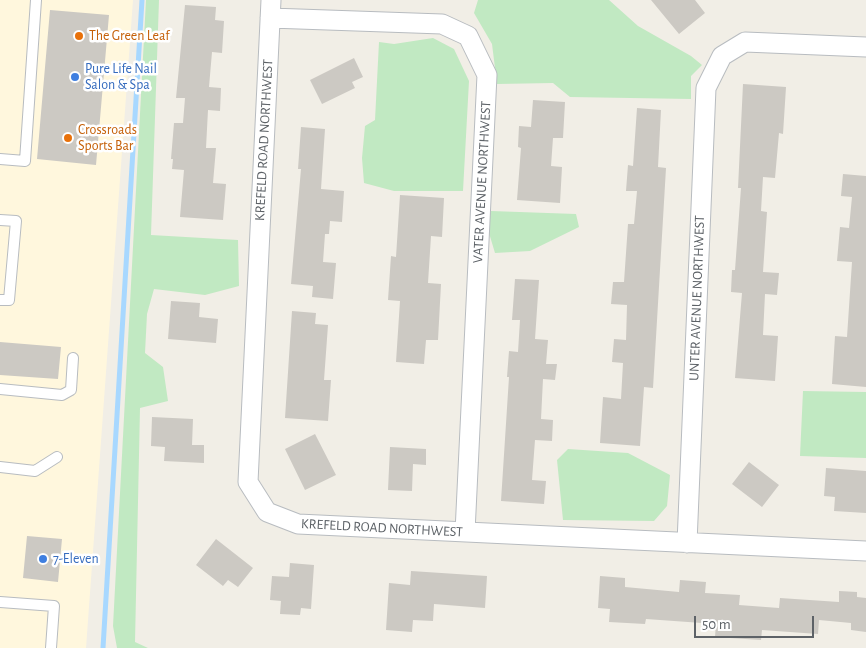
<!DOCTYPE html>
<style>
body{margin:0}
#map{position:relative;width:866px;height:648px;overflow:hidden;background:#f1eee6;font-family:"Alegreya Sans",sans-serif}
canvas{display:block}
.scale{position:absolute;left:694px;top:616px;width:120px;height:22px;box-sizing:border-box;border:2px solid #5d6267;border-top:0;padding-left:6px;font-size:15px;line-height:18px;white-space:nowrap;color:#5d6267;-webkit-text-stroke:4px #fff;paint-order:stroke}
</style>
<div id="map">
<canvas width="866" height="648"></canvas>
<div class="scale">50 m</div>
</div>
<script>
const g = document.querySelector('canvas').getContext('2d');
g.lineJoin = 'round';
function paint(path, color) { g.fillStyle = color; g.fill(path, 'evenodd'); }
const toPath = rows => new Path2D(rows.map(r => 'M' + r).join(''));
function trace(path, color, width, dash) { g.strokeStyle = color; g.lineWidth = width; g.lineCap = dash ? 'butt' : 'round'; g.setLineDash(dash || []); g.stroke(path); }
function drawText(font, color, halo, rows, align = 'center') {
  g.font = font + ' "Alegreya Sans",sans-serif'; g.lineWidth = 5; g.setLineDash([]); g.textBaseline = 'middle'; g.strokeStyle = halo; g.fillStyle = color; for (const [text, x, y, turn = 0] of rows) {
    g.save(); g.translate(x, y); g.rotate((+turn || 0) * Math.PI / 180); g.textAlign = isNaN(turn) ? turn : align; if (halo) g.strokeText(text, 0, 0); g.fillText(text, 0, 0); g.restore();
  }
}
paint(toPath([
 [0,0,133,0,86,648,0,648]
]), '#fff7dd');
paint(toPath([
 [146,0,159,0,151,235,238,240,239,286,205,295,154,289,147,314,145,353,163,367,168,401,140,408,135,642,148,648,117,648,113,626],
 [478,0,609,0,638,26,691,56,702,65,691,76,691,99,570,97,553,83,497,84,492,44,474,13],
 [433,38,454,49,469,81,463,191,394,191,364,183,362,158,365,126,375,120,379,42,394,44],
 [491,211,576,214,579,227,530,251,495,253,486,223],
 [803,391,866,392,866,458,800,456],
 [568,449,628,453,670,475,667,506,654,521,563,520,557,460]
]), '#c1e9c2');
trace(toPath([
 [103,648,142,0]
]), '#a8d8ff', 5);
paint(toPath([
 [651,0,695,0,705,13,679,34],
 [185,5,216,7,215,20,224,21,222,53,212,52,209,87,221,88,220,111,208,110,206,148,216,148,213,183,226,184,223,220,180,217,184,170,172,169,173,159,171,159,174,123,183,123,185,98,176,98],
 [50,10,109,15,96,165,37,159],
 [354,58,363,77,352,82,355,88,322,104,310,80],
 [743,84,786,87,783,134,779,133,775,178,763,177,761,211,767,212,763,272,779,273,777,295,765,294,763,335,778,336,775,381,735,378,742,293,731,292,732,270,735,270,741,188,738,188],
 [533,100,565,102,563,138,553,138,551,166,562,167,560,203,517,200,521,148,518,147,519,126,531,127],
 [637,108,661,110,658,167,666,168,653,388,644,387,640,446,600,443,603,397,621,399,623,363,612,362,614,339,626,340,627,305,611,304,613,282,624,282,628,224,634,224,637,191,626,191,628,165,633,166],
 [301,127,325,129,321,189,344,191,342,222,330,221,329,234,325,234,323,262,336,263,333,299,312,297,313,286,291,284,301,169,298,169],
 [843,174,866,176,866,387,832,384,835,336,847,337,852,262,837,261,840,227,849,228,852,197,841,196],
 [400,195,444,198,442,237,431,236,428,283,441,284,438,340,426,340,424,364,396,362,400,301,388,300,391,256,396,257],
 [515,279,539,280,535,339,548,340,546,364,557,364,555,380,543,379,541,419,553,420,552,441,535,440,532,480,546,481,544,504,501,501,509,377,507,377,509,351,518,352,520,320,512,320],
 [171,301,200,303,199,317,218,319,216,343,168,339],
 [292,311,316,313,315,324,328,325,324,380,331,380,328,421,285,418],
 [0,342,61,347,58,379,0,375],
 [152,417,193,419,192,445,204,445,204,463,164,461,165,447,151,446],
 [315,434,336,475,305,490,285,449],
 [390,447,426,449,426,465,413,464,412,491,388,490],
 [749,462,779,485,762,507,732,484],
 [826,468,866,471,866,513,834,511,835,497,824,496],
 [27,536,62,539,58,582,23,578],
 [216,539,253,568,238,587,228,580,223,586,196,565],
 [290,563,314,565,311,609,301,608,300,615,280,614,281,601,270,600,272,576,289,577],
 [411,571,487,576,485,608,434,604,433,621,413,620,412,632,386,630,389,583,410,585],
 [600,576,625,578,625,587,679,592,680,580,706,582,705,593,740,595,739,605,779,608,780,598,839,602,839,591,857,592,857,597,866,598,866,632,851,630,851,623,819,620,818,634,762,630,761,640,715,637,716,624,646,619,645,624,609,622,610,609,598,608]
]), '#ccc9c3');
const service = toPath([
 [0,159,25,161,36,0],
 [0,220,16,221,9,300,0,300],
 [0,389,62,395,71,390,73,358],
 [0,467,35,471,57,457],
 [0,602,54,606,51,648]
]);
const minor = toPath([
 [271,0,248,482,267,512,298,524,866,551],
 [270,18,442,24,468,36,487,75,465,532],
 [687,543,706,88,722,56,745,42,866,47]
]);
trace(service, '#b8bcc0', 12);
trace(minor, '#b8bcc0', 21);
trace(service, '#fff', 10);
trace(minor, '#fff', 19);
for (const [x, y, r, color] of [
 [79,36,5,"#e8710a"],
 [75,77,5,"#3f7fe0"],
 [68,138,5,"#e8710a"],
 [43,559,5,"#3f7fe0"]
]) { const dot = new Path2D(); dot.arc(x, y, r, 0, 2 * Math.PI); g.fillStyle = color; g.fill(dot); trace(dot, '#fff', 2); }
drawText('14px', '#c56008', '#fff', [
 ["The Green Leaf",89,36],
 ["Crossroads",78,130],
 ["Sports Bar",78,146]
], 'left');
drawText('14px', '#366cbe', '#fff', [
 ["Pure Life Nail",85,69],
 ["Salon & Spa",85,85],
 ["7-Eleven",53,559]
], 'left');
drawText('14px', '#5d6267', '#fff', [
 ["KREFELD ROAD NORTHWEST",264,140,-87],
 ["VATER AVENUE NORTHWEST",482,182,-87],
 ["UNTER AVENUE NORTHWEST",697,298,-88],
 ["KREFELD ROAD NORTHWEST",382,528,3]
]);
</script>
